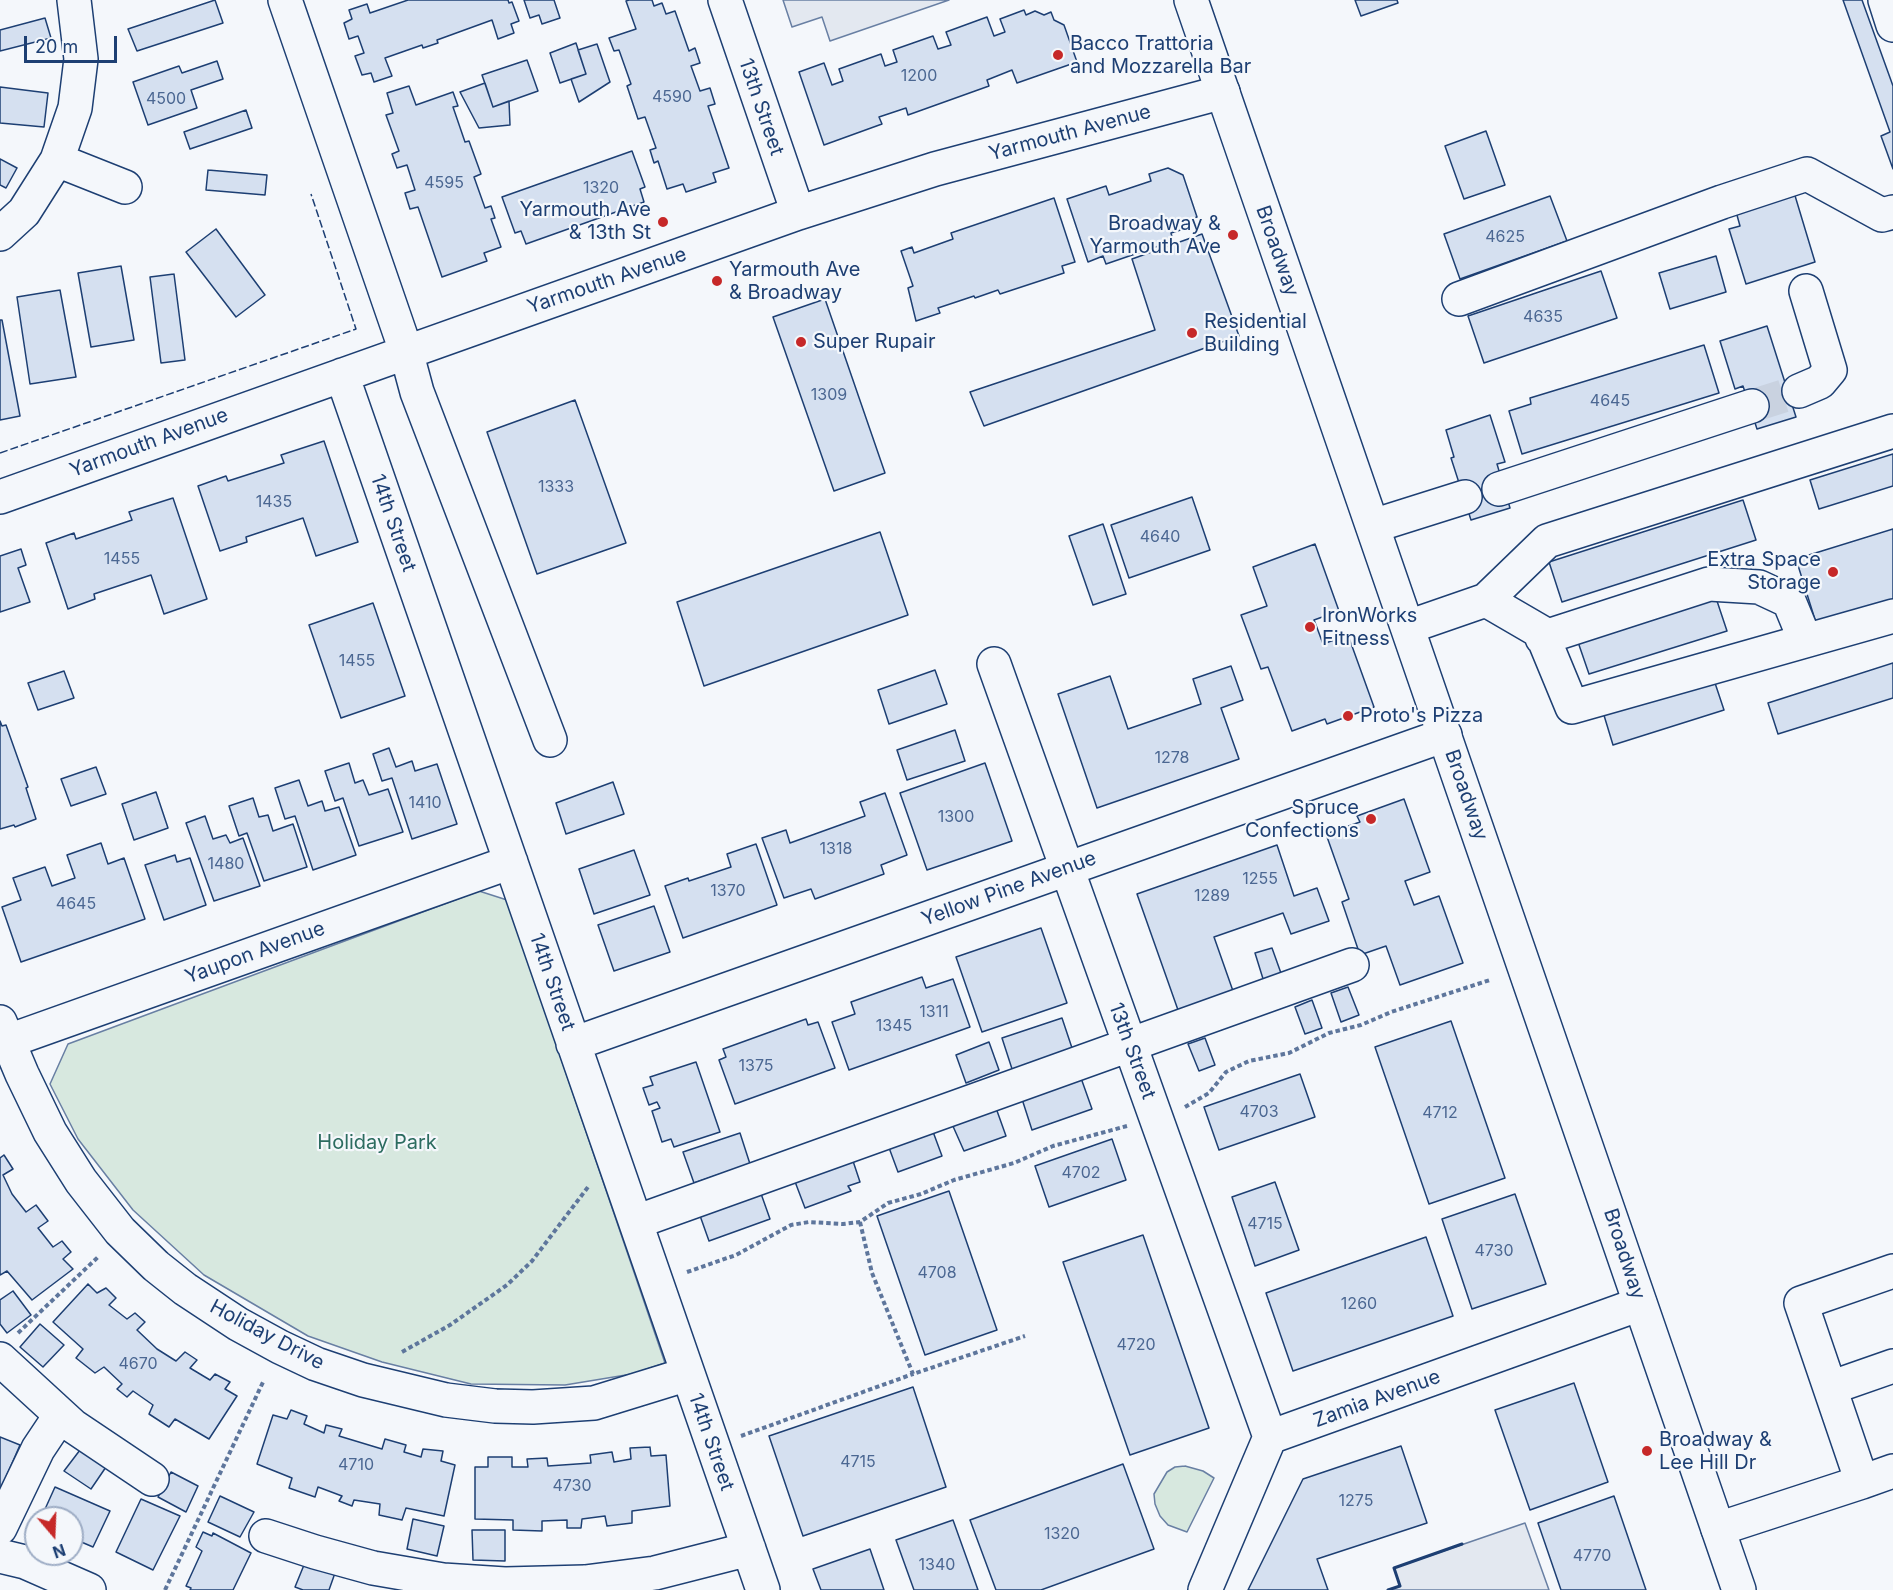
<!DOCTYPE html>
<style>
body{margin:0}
#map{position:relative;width:1893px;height:1590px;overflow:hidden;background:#f4f7fb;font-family:Inter,sans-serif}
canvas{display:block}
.north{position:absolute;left:24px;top:1506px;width:60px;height:60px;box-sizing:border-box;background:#f4f7fb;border:2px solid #9eadc5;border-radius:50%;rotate:161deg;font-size:16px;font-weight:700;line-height:24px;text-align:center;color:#1d3f73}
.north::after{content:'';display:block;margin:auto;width:21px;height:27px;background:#c62828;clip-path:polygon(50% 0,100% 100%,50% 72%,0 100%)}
.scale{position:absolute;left:24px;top:36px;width:93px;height:27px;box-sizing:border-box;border:3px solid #1d3f73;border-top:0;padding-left:8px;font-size:18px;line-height:21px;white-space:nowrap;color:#1d3f73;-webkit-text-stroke:4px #f4f7fb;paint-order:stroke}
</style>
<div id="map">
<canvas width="1893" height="1590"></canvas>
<div class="north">N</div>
<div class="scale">20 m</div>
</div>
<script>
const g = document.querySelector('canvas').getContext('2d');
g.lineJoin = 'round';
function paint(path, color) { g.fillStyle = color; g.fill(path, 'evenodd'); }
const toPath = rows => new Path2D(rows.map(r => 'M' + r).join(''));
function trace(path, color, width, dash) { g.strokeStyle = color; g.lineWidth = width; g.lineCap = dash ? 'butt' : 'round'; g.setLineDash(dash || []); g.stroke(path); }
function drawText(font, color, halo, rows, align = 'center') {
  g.font = font + ' Inter,sans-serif'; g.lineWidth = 4.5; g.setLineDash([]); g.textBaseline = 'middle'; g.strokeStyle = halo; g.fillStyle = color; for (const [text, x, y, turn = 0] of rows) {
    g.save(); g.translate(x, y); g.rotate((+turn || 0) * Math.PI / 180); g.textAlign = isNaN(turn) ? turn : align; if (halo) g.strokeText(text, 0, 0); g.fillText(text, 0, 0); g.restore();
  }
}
const green = toPath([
 [479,891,507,900,665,1363,632,1374,565,1385,471,1384,382,1362,308,1336,204,1275,133,1210,78,1139,50,1084,68,1044,479,891],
 [1185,1466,1203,1471,1214,1478,1187,1532,1168,1525,1160,1516,1155,1504,1154,1494,1167,1472,1175,1467,1185,1466]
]);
paint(green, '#d7e8df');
trace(green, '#687fa3', 1.5);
const parking = toPath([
 [783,0,949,0,830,41,822,17,792,27,783,0],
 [1525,1523,1549,1590,1388,1590,1400,1586,1394,1568,1525,1523]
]);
paint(parking, '#e3e8f0');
trace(parking, '#687fa3', 1.5);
const building = toPath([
 [215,0,223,23,137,51,128,29,215,0],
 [408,0,508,0,509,3,512,2,519,21,511,24,514,33,498,39,492,20,437,40,438,43,423,48,422,45,385,58,392,76,374,82,371,73,362,75,355,56,364,53,358,36,349,39,344,23,352,19,349,10,367,4,370,13,408,0],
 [524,0,554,0,560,18,542,24,539,15,530,18,524,0],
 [629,0,652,0,654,6,662,3,666,14,675,11,689,51,695,48,700,63,691,66,700,91,710,88,715,104,708,106,729,168,713,173,716,182,686,192,683,184,667,189,658,161,654,163,650,150,656,148,645,117,638,119,627,86,631,84,619,50,614,51,609,38,636,29,626,1,629,0],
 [1355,0,1397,0,1398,3,1361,16,1355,0],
 [1843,0,1862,0,1893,86,1893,169,1881,136,1890,132,1843,0],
 [1024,10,1026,15,1035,11,1044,15,1051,12,1054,20,1064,25,1077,62,1017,83,1012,70,987,80,989,86,908,115,906,108,879,117,882,124,824,145,799,72,824,63,832,85,843,81,839,69,881,54,885,66,897,62,893,50,933,36,938,49,951,45,946,32,987,17,994,36,1005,32,1000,19,1024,10],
 [45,18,51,38,0,51,0,30,45,18],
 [576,43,586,74,560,83,550,53,576,43],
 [597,44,610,82,579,102,571,79,586,74,578,50,597,44],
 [527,60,538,91,493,107,482,75,527,60],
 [217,61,223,79,191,90,197,108,148,125,133,82,179,66,182,73,217,61],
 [485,83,493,107,509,101,510,125,479,128,460,92,485,83],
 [409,86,416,105,453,92,458,106,453,107,465,142,469,141,481,174,474,177,485,208,491,206,495,218,491,219,501,247,484,253,487,261,442,277,418,207,410,209,405,193,415,190,407,165,397,168,392,154,399,151,386,115,393,113,387,93,409,86],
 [0,87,48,93,44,127,0,123,0,87],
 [246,110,252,128,190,149,184,132,246,110],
 [1486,131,1505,185,1464,199,1445,146,1486,131],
 [632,151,645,187,640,189,644,202,526,244,521,231,515,233,502,197,632,151],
 [0,159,17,168,6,188,0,185,0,159],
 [1168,168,1183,175,1197,217,1188,220,1190,227,1171,233,1173,241,1106,264,1103,256,1088,262,1067,199,1106,186,1109,195,1151,181,1149,174,1168,168],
 [208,170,267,175,265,195,206,190,208,170],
 [1793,189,1815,262,1746,284,1729,229,1740,226,1735,208,1793,189],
 [1550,196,1567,241,1460,279,1444,234,1550,196],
 [1054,198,1075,262,1062,266,1064,273,1000,294,998,290,975,298,974,296,938,308,940,313,916,321,908,288,913,286,901,251,912,247,914,253,953,239,951,233,1054,198],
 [216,229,265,295,236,317,186,252,216,229],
 [1202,234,1239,336,984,426,970,392,1155,330,1132,259,1202,234],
 [1716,256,1726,292,1670,309,1659,273,1716,256],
 [121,266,134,340,91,347,78,273,121,266],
 [1601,271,1617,318,1484,363,1468,316,1601,271],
 [174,274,185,360,161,363,150,277,174,274],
 [60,290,76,377,30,384,17,297,60,290],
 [825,299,885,473,834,491,773,317,825,299],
 [0,320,2,320,20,416,0,420,0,320],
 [1767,326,1796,417,1757,429,1743,386,1735,389,1720,341,1767,326],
 [1704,345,1719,393,1522,454,1509,411,1531,404,1530,398,1704,345],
 [575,400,626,543,537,574,487,432,575,400],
 [1490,415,1505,462,1497,464,1510,508,1471,520,1451,458,1454,457,1446,430,1490,415],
 [324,441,358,542,316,556,303,518,246,537,247,542,220,551,198,486,226,476,228,481,284,463,281,455,324,441],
 [1893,454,1893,486,1819,509,1810,480,1893,454],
 [1192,497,1210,550,1129,578,1111,525,1192,497],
 [173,498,207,599,164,614,151,575,94,594,95,599,68,609,46,543,74,533,76,539,132,520,129,512,173,498],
 [1743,500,1756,540,1562,602,1549,562,1743,500],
 [1103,524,1126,594,1093,605,1069,536,1103,524],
 [1893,529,1893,602,1817,626,1796,559,1893,529],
 [880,532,908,615,704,686,677,602,880,532],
 [1315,544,1339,611,1314,620,1316,625,1323,644,1348,635,1374,707,1327,724,1325,719,1292,731,1268,667,1261,669,1241,615,1267,606,1253,567,1315,544],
 [21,549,26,565,18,568,30,602,0,612,0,556,21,549],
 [1716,598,1727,631,1589,674,1578,642,1716,598],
 [373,603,405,696,341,718,309,625,373,603],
 [1893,663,1893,698,1778,734,1768,703,1893,663],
 [1231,666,1243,700,1221,708,1239,759,1097,808,1058,694,1110,676,1128,729,1201,704,1193,679,1231,666],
 [935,670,947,704,889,724,878,690,935,670],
 [64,671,74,698,38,710,28,683,64,671],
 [1713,677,1724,710,1613,745,1603,712,1713,677],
 [0,721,2,726,6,725,28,787,26,788,36,819,15,827,14,825,0,829,0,721],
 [955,730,965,761,907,780,897,750,955,730],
 [389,748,396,767,412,761,415,771,437,764,457,824,412,839,392,778,382,781,373,754,389,748],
 [349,763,355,783,363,780,369,795,388,789,403,832,359,846,343,798,335,801,325,771,349,763],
 [985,763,1012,841,927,870,900,793,985,763],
 [96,767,106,794,71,806,61,779,96,767],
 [299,780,308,806,322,801,325,811,339,807,356,855,313,870,295,816,285,819,275,788,299,780],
 [613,782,624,814,566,834,556,803,613,782],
 [156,792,168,828,134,840,122,804,156,792],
 [885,793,907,855,881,865,884,874,815,899,811,889,784,898,762,838,786,830,790,843,865,816,860,802,885,793],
 [253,798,259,817,268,815,273,831,293,824,307,867,264,881,247,833,239,836,229,806,253,798],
 [1404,799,1430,872,1405,881,1414,905,1439,896,1463,963,1400,985,1386,946,1360,955,1342,902,1349,899,1326,834,1360,822,1357,816,1404,799],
 [205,816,213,839,226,835,230,843,243,838,260,886,214,901,186,823,205,816],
 [101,843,108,864,124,858,145,919,21,962,2,907,21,900,13,878,45,867,52,886,75,878,67,855,101,843],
 [756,844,777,905,683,938,665,886,688,878,689,881,731,867,727,854,756,844],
 [1277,845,1294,896,1317,888,1329,921,1291,934,1283,913,1214,937,1233,991,1178,1010,1137,894,1277,845],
 [634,850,650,895,594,914,579,869,634,850],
 [175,855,177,862,190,858,206,905,164,920,145,865,175,855],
 [654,906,670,952,614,971,598,925,654,906],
 [1041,928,1067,1003,982,1032,956,957,1041,928],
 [1272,948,1282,976,1264,982,1255,953,1272,948],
 [922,977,926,988,953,979,970,1027,849,1070,832,1022,855,1014,851,1002,922,977],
 [1348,987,1359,1015,1341,1022,1331,993,1348,987],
 [1312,1000,1322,1028,1305,1034,1295,1007,1312,1000],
 [1062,1018,1073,1051,1013,1072,1002,1038,1062,1018],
 [806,1019,808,1025,818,1022,835,1068,735,1104,719,1060,726,1057,723,1049,806,1019],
 [1451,1021,1505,1178,1429,1204,1375,1047,1451,1021],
 [1205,1038,1215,1065,1199,1071,1188,1044,1205,1038],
 [989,1042,999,1070,966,1083,956,1055,989,1042],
 [696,1062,720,1132,674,1147,671,1139,662,1142,652,1111,660,1108,657,1102,649,1105,643,1088,653,1085,650,1077,696,1062],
 [1300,1074,1315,1117,1219,1150,1204,1107,1300,1074],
 [1081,1078,1092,1109,1032,1130,1022,1099,1081,1078],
 [996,1108,1006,1136,964,1151,952,1124,996,1108],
 [932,1129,942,1156,898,1172,888,1145,932,1129],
 [740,1133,750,1164,694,1183,683,1152,740,1133],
 [1112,1139,1126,1180,1049,1207,1035,1166,1112,1139],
 [4,1155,13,1169,3,1175,12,1194,26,1212,36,1205,48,1221,38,1228,53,1247,62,1241,71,1252,63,1259,73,1269,32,1300,7,1271,0,1275,0,1158,4,1155],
 [852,1158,860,1182,848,1186,851,1191,805,1208,794,1179,852,1158],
 [1275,1182,1299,1250,1255,1266,1232,1197,1275,1182],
 [759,1188,770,1219,709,1241,698,1210,759,1188],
 [949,1191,997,1330,925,1355,877,1216,949,1191],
 [1515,1194,1546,1284,1472,1309,1442,1219,1515,1194],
 [1143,1235,1209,1428,1130,1455,1063,1262,1143,1235],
 [1426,1237,1453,1316,1293,1371,1266,1293,1426,1237],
 [88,1284,97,1293,106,1288,116,1298,109,1305,127,1319,135,1313,145,1322,137,1330,157,1349,176,1361,185,1352,197,1360,190,1368,210,1380,215,1374,230,1382,225,1389,237,1396,209,1439,175,1419,169,1427,149,1414,153,1405,133,1391,127,1397,117,1389,122,1384,104,1367,95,1373,76,1358,83,1349,53,1322,88,1284],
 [13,1291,31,1315,7,1333,0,1324,0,1300,13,1291],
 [40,1324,64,1345,43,1367,20,1347,40,1324],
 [1574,1383,1608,1482,1530,1510,1495,1410,1574,1383],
 [913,1387,946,1487,803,1536,769,1436,913,1387],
 [291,1410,307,1416,304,1424,324,1433,326,1425,342,1429,339,1436,382,1449,385,1439,406,1445,404,1452,421,1457,423,1449,443,1451,441,1461,455,1465,444,1516,406,1508,402,1520,379,1515,380,1504,354,1500,352,1506,339,1501,342,1496,318,1487,315,1497,289,1488,292,1478,257,1464,273,1415,287,1419,291,1410],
 [0,1437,20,1445,0,1491,0,1437],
 [1401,1446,1427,1523,1317,1559,1328,1590,1248,1590,1303,1479,1401,1446],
 [650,1447,651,1456,666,1455,670,1506,632,1511,632,1523,607,1526,605,1516,582,1519,581,1528,567,1528,567,1520,542,1521,542,1531,513,1530,513,1520,475,1519,475,1467,488,1467,488,1457,512,1457,512,1467,528,1467,527,1459,547,1458,548,1466,591,1463,590,1455,612,1452,614,1462,631,1459,630,1448,650,1447],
 [80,1450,106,1467,91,1489,64,1471,80,1450],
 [1123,1464,1154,1549,1041,1590,996,1590,970,1520,1123,1464],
 [171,1472,198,1486,186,1512,158,1497,171,1472],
 [55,1487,110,1511,93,1547,72,1538,72,1518,41,1518,55,1487],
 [220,1496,254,1512,240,1537,208,1522,220,1496],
 [1614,1496,1646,1590,1561,1590,1538,1523,1614,1496],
 [141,1499,180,1516,153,1570,116,1552,141,1499],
 [413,1519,444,1526,437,1556,407,1549,413,1519],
 [953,1520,978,1590,914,1590,896,1540,953,1520],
 [472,1530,505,1530,505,1561,473,1560,472,1530],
 [203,1532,212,1536,213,1533,251,1553,233,1590,190,1590,191,1588,186,1586,202,1551,196,1547,203,1532],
 [870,1549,884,1590,821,1590,813,1569,870,1549],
 [304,1565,335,1573,329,1590,303,1590,295,1587,304,1565]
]);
paint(building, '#d5e0f0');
trace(building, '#1d3f73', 1.5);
trace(toPath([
 [1752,406,1799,391]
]), '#c9d2e0', 33, [33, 16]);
const minor = toPath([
 [285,0,406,351,417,392,550,740],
 [725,0,798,213],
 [1885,0,1893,25],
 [57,160,125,187],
 [0,234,24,212,57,160,75,108,81,59,74,0],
 [1459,299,1722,202,1807,174,1882,215,1893,212],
 [342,375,763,1590],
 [1799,391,1820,382,1830,370,1806,291],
 [1499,489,1752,406],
 [0,497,798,213,935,169,1223,92],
 [1373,526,1465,497],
 [1486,600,1541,632,1572,707,1893,616],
 [1408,627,1486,600,1547,541,1893,431],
 [1542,638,1709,584,1759,587,1789,601,1805,640],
 [994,664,1270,1437],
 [0,1022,22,1074,50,1132,81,1181,120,1231,156,1266,185,1289,238,1324,280,1347,316,1364,363,1380,446,1400,495,1406,533,1407,594,1403,688,1374],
 [0,1044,511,862],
 [573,1044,1445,735],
 [636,1222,1352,965],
 [0,1359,73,1426,152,1479],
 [1830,1388,1893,1366],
 [1862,1482,1893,1471],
 [0,1528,38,1449,60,1416],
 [1718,1529,1862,1482,1801,1303,1893,1271],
 [266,1536,315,1552,373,1568,443,1580,505,1584,585,1582,655,1573,749,1549],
 [0,1556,25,1562,89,1590],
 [1205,1590,1270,1437,1640,1304]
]);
const major = toPath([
 [1191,0,1739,1590]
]);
trace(minor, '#1d3f73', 36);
trace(major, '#1d3f73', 36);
trace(toPath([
 [1185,1107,1209,1093,1226,1072,1249,1061,1289,1053,1329,1033,1361,1025,1391,1012,1490,980],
 [860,1222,872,1273,913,1374,1025,1336],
 [687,1272,736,1255,791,1225,809,1222,843,1224,860,1222,888,1203,921,1194,954,1180,1014,1163,1053,1146,1127,1126],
 [18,1333,98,1257],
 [402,1352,450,1325,507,1285,532,1261,588,1187],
 [741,1436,913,1374],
 [165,1590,264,1380]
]), '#5e769c', 4, [4.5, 3]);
trace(minor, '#f4f7fb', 33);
trace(major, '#f4f7fb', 33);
trace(toPath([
 [0,453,356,329,311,194]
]), '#1d3f73', 1.5, [8, 3]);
trace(toPath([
 [1388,1590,1400,1586,1394,1568,1462,1544]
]), '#1d3f73', 3);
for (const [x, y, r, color] of [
 [1058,55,6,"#c62828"],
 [663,222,6,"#c62828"],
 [1233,235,6,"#c62828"],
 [717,281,6,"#c62828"],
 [1192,333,6,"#c62828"],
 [801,342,6,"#c62828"],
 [1833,572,6,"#c62828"],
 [1310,627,6,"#c62828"],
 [1348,716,6,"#c62828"],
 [1371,819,6,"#c62828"],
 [1647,1451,6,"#c62828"]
]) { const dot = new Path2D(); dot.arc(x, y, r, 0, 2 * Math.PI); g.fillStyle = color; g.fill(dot); trace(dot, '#f4f7fb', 2); }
drawText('16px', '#4b6792', null, [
 ["1200",919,76],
 ["4590",672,97],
 ["4500",166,99],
 ["4595",444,183],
 ["1320",601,188],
 ["4625",1505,237],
 ["4635",1543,317],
 ["1309",829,395],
 ["4645",1610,401],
 ["1333",556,487],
 ["1435",274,502],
 ["4640",1160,537],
 ["1455",122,559],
 ["1455",357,661],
 ["1278",1172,758],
 ["1410",425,803],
 ["1300",956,817],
 ["1318",836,849],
 ["1480",226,864],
 ["1255",1260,879],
 ["1370",728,891],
 ["1289",1212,896],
 ["4645",76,904],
 ["1311",934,1012],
 ["1345",894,1026],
 ["1375",756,1066],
 ["4703",1259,1112],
 ["4712",1440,1113],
 ["4702",1081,1173],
 ["4715",1265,1224],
 ["4730",1494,1251],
 ["4708",937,1273],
 ["1260",1359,1304],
 ["4720",1136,1345],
 ["4670",138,1364],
 ["4715",858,1462],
 ["4710",356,1465],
 ["4730",572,1486],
 ["1275",1356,1501],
 ["1320",1062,1534],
 ["4770",1592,1556],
 ["1340",937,1565]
]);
drawText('20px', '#1d3f73', '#f4f7fb', [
 ["Bacco Trattoria",1070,44],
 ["and Mozzarella Bar",1070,67],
 ["Yarmouth Ave",651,210,"right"],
 ["& 13th St",651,233,"right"],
 ["Broadway &",1221,224,"right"],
 ["Yarmouth Ave",1221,247,"right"],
 ["Yarmouth Ave",729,270],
 ["& Broadway",729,293],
 ["Residential",1204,322],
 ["Building",1204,345],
 ["Super Rupair",813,342],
 ["Extra Space",1821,560,"right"],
 ["Storage",1821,583,"right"],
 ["IronWorks",1322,616],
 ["Fitness",1322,639],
 ["Proto's Pizza",1360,716],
 ["Spruce",1359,808,"right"],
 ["Confections",1359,831,"right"],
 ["Broadway &",1659,1440],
 ["Lee Hill Dr",1659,1463]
], 'left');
drawText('20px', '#1d3f73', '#f4f7fb', [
 ["13th Street",761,107,71],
 ["Yarmouth Avenue",1070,133,-15],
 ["Broadway",1277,251,71],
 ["Yarmouth Avenue",607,281,-19],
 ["Yarmouth Avenue",149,443,-20],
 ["14th Street",393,523,71],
 ["Broadway",1466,795,71],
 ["Yellow Pine Avenue",1009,889,-20],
 ["Yaupon Avenue",255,953,-20],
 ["14th Street",552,982,71],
 ["13th Street",1132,1051,70],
 ["Broadway",1624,1254,72],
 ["Holiday Drive",267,1335,28],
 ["Zamia Avenue",1377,1399,-20],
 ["14th Street",711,1442,71]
]);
drawText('20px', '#2c6c60', '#f4f7fb', [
 ["Holiday Park",377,1143]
]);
</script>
